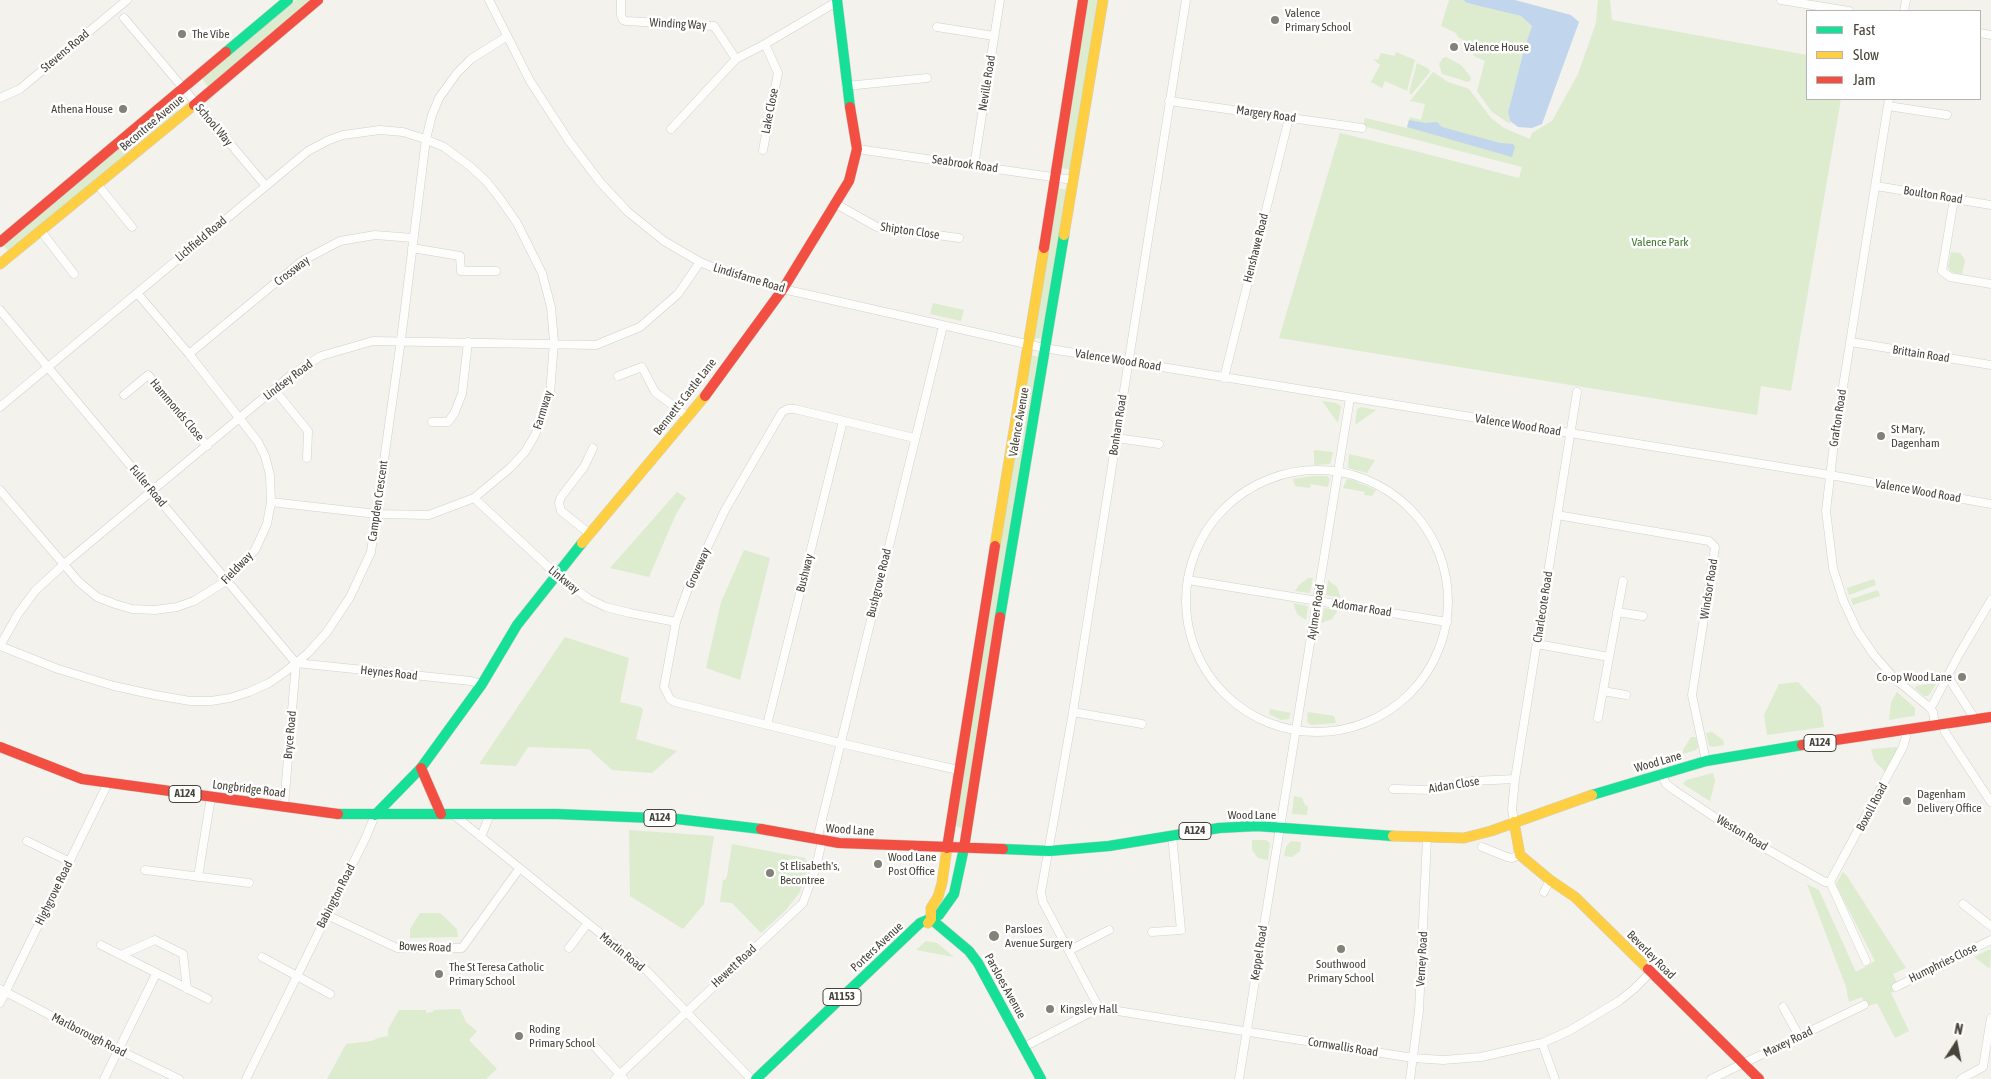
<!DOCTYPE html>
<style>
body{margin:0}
#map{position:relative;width:1991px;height:1079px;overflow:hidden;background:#f3f2ed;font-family:"Asap Condensed",sans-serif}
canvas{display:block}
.legend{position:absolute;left:1806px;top:10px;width:175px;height:90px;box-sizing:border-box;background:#fff;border:1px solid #b6b4b0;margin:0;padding:6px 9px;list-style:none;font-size:15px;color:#484439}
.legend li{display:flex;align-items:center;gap:10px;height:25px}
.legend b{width:25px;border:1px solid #b6b4b0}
.north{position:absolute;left:1931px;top:1019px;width:50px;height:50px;-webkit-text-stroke:4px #fff;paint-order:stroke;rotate:11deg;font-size:14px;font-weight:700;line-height:20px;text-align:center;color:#484439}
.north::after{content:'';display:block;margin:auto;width:18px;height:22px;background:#484439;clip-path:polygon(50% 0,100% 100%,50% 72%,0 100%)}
</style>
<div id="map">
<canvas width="1991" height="1079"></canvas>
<ul class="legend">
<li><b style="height:6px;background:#16e098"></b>Fast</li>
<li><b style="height:6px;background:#ffcf43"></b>Slow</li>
<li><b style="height:6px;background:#f24e42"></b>Jam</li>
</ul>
<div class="north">N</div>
</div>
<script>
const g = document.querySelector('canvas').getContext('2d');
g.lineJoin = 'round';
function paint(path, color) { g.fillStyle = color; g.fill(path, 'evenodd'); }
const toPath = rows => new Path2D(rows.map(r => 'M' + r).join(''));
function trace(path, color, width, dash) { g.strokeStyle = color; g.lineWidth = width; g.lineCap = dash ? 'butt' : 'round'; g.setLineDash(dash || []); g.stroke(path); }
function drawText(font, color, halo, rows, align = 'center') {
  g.font = font + ' "Asap Condensed",sans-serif'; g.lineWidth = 5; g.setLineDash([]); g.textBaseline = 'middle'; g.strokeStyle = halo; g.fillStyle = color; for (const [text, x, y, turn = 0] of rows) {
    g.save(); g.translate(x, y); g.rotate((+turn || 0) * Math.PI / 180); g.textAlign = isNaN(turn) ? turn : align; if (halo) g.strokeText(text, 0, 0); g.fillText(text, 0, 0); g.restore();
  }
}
paint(toPath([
 [296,0,312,0,208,87,202,78],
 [1087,0,1099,0,1071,170,1060,168],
 [1449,0,1463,0,1467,3,1522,16,1532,26,1525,46,1508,112,1510,124,1492,112,1477,91,1485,61,1474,56,1471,45,1458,37,1456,33,1441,26],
 [1598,0,1610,0,1612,20,1807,55,1807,99,1841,99,1791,391,1761,386,1757,415,1279,338,1340,133,1419,152,1519,178,1522,167,1363,126,1365,118,1407,128,1410,117,1421,120,1425,104,1410,101,1433,72,1448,82,1469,89,1491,118,1504,128,1530,139,1532,133,1552,121,1578,74,1596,23],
 [1396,52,1415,60,1407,91,1385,81,1382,88,1371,82,1380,65,1373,59,1378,60,1381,53,1395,56],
 [1446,57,1461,65,1470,76,1471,80,1468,82,1442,74,1439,64,1443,58],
 [1417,63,1429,69,1430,72,1411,95,1409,92],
 [173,103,179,110,9,252,2,244],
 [1057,188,1068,190,1043,339,1033,338],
 [1951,252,1960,253,1965,260,1962,274,1951,272,1948,267],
 [933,303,964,310,961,321,930,314],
 [1031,355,1040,357,964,829,954,825],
 [1322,401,1336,403,1341,406,1338,423],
 [1361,407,1376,410,1355,425,1357,409],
 [1314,450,1333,452,1331,461,1330,464,1314,465],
 [1349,454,1375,460,1367,473,1348,468],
 [1314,476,1327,476,1330,479,1328,487,1311,484,1310,488,1295,486,1293,479],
 [1347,479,1352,480,1376,490,1372,496,1364,495,1365,492,1343,488],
 [677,492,686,498,676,514,649,577,610,568],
 [744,550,770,558,740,680,706,668,721,602],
 [1308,578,1313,578,1310,593,1295,591,1299,585],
 [1874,579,1876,585,1849,595,1847,588],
 [1328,580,1337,587,1341,598,1326,595],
 [1878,590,1880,596,1853,605,1851,599],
 [1293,603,1308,606,1306,620,1297,614],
 [1324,608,1338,610,1332,619,1321,623],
 [565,637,629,658,620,702,641,707,643,710,636,739,677,751,652,773,612,770,589,749,528,747,516,766,479,764],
 [1798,682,1821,707,1824,727,1767,735,1764,715,1779,684],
 [1934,683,1936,684,1928,696,1924,696,1915,688,1916,686],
 [1897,692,1915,708,1915,715,1913,716,1889,720,1891,702],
 [1270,709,1291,713,1289,719,1281,720,1269,714],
 [1308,712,1334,716,1336,723,1311,725,1307,722],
 [1712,732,1723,740,1724,745,1712,747,1709,745,1706,733],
 [1691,737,1696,737,1698,747,1696,750,1683,754,1683,750],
 [1897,747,1898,750,1885,772,1874,760,1871,749],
 [1713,773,1715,781,1710,801,1683,784,1686,780],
 [1294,796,1302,798,1305,805,1308,806,1307,815,1292,814],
 [629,830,714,836,704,904,683,929,630,896],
 [1252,840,1266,840,1270,843,1268,860,1258,858,1252,850],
 [1291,841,1301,842,1300,851,1292,857,1284,856,1286,847],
 [732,844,805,858,808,864,800,892,786,910,761,933,732,903,720,902,723,880,725,880,727,876],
 [1843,872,1847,876,1906,968,1893,974,1900,988,1891,993,1909,1031,1895,1038,1877,1003,1866,1007,1862,997,1849,1002,1846,987,1807,884,1819,890,1856,972,1875,961,1837,887,1836,884],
 [420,913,440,913,457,929,458,937,410,938,410,929],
 [926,941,937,943,954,957,916,950],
 [1988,950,1991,950,1990,969,1974,957],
 [460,1009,466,1022,477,1031,469,1040,497,1069,486,1079,327,1079,346,1044,372,1041,378,1038,388,1036,388,1029,399,1010,426,1010,426,1013,433,1012,433,1010]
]), '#ddebcf');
paint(toPath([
 [1463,0,1515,0,1571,15,1579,22,1542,124,1532,128,1518,127,1510,121,1508,112,1525,46,1532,26,1521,16,1467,3],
 [1409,120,1426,123,1437,122,1442,127,1500,143,1513,144,1515,147,1512,157,1407,127]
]), '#c1d6ed');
const street = toPath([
 [489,0,530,81,569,141,600,182,628,212,664,241,700,262,724,272,783,289,1044,348,1830,475,1991,504],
 [621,0,621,15,623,20,626,21,714,26,736,59],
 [1781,0,1849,11],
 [1904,11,1906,0],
 [124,18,265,185],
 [937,27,994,36],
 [1980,33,1991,35],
 [846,86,927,78],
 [0,98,20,89,127,0],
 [1889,99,1834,443,1826,511,1833,568,1843,600,1857,630,1874,655,1894,678,1929,707],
 [1169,101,1362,128],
 [1888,106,1947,115],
 [671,129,736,59,765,44,838,1],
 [857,149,1073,180],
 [763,150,778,73,765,44],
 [974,166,1000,0],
 [98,185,132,227],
 [1876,186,1991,205],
 [1954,199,1942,271,1950,277,1991,284],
 [836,204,877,227,959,238],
 [41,231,74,274],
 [412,248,460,256,461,271,496,271],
 [0,310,296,663],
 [1851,342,1991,365],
 [189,354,302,261,340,241,375,235,413,238],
 [618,376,642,367,655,392,687,416],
 [1224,378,1289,118],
 [274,389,308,431,307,458],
 [124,395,148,375,207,446],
 [0,407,308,151,329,140,343,135,380,130,403,132,422,138,444,147,471,167,487,182,501,200,517,223,542,273,551,307,554,342,550,394,535,435,525,452,510,468,474,498,429,515,377,514,271,502],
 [432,422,448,422,454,414,462,394,468,342],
 [914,438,795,409,788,409,782,412,725,510,689,586,676,622,664,687,670,699,675,702,840,743,958,770],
 [1116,438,1159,444],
 '1186 601a131 131 0 1 1 262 0a131 131 0 1 1-262 0Z',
 [0,490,79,582,97,597,115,604,132,609,155,610,177,607,194,601,226,581,255,550,267,524,271,502,270,475,265,456,258,442,189,354,137,293],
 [474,498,556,574,589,599,606,607,630,613,676,622],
 [1557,515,1709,541,1715,547,1692,695,1706,761],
 [590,534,561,511,559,503,561,497,584,467,593,448],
 [1188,580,1447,622],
 [1617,612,1643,616],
 [1537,644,1609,657],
 [0,646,58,669,114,686,155,695,190,701,211,701,230,698,249,692,269,683,285,672,308,653,327,632,350,597,371,552,401,340,426,139,432,115,439,98,457,73,471,59,506,37],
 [0,646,18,614,35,591,63,565,291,375,321,356,373,341,596,345,640,327,678,294,700,262],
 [296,663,471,681,482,684],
 [1948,677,1975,719],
 [1603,691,1626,695],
 [1073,712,1142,724],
 [1598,718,1623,581],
 [1943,724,1945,732,1991,802],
 [767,725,843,421],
 [1935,725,1933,712,1929,707,1933,704,1958,656,1991,600],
 [1662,774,1666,784,1674,790,1738,833,1825,882,1830,882],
 [1393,789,1432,790,1472,781,1515,779],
 [284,806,296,663],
 [454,815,647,971,751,1079],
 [1514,822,1512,809,1515,779,1577,392],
 [481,837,490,814],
 [817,840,943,326],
 [27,841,70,862],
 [1482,847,1507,857,1512,858,1520,855],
 [145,870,249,883],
 [198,877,211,797],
 [1830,882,1903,747,1906,737,1903,730],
 [1830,882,1866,961],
 [1544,892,1550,880],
 [1963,904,1991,926],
 [327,915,397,948,462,948,519,869],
 [1152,932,1181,930,1172,835],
 [101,945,208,999],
 [569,948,587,924],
 [1070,950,1109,930],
 [121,955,155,940,183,954,187,989],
 [262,957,330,994],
 [1896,987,1991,940],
 [0,989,92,1037,179,1079],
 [0,1003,108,783],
 [1783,1007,1799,1036],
 [1099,1008,1043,902,1041,892,1073,712,1186,0],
 [1542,1043,1555,1079],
 [595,1047,624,1079],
 [1024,1047,1099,1008,1413,1058,1443,1060,1481,1057,1542,1043,1569,1031,1619,1001,1634,989,1651,972],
 [104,1079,156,974],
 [246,1079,366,837,375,815],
 [615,1079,803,903,816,867,822,841],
 [1239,1079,1350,398],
 [1410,1079,1419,1011,1427,838],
 [1711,1079,1864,1005],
 [1961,1079,1983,1067,1991,1018]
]);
const fast = toPath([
 [837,0,850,107],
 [226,52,288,0],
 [1000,617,1064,235],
 [1592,795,1706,761,1802,745],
 [338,814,557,814,677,819,761,829],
 [375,815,421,768,482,684,517,625,582,543],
 [1003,849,1049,851,1109,846,1219,828,1257,826,1393,836],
 [931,919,969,951,978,963,1041,1079],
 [756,1079,920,923,939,915,954,894,964,848]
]);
const slow = toPath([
 [1064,235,1103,0],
 [0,264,194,105],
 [582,543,705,396],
 [995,546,1044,248],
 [1514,822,1520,855,1550,880,1575,897,1648,969],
 [1393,836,1464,838,1491,831,1592,795],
 [928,923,931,919,931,908,938,897,942,883,947,848]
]);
const jam = toPath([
 [194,105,318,0],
 [0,242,226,52],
 [1044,248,1083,0],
 [705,396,783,289,849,181,857,149,850,107],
 [1802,745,1991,717],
 [0,747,82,779,338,814],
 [421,768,441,814],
 [761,829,839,843,1003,849],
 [947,848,995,546],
 [964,848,1000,617],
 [1648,969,1759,1079]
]);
trace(street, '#d1d0cb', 9);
trace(fast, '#d1cfc5', 11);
trace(slow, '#d1cfc5', 11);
trace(jam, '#d1cfc5', 11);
trace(street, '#fdfdfc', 8);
trace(fast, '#16e098', 10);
trace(slow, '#ffcf43', 10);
trace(jam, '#f24e42', 10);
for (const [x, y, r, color] of [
 [1275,20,5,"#848178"],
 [182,34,5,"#848178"],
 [1454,47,5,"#848178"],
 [123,109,5,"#848178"],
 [1881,436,5,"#848178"],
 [1962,677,5,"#848178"],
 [1907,801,5,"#848178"],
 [878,864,5,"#848178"],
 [770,873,5,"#848178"],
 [994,936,6,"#848178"],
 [1341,949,5,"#848178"],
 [439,974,5,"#848178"],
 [1050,1009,5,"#848178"],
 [519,1036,5,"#848178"]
]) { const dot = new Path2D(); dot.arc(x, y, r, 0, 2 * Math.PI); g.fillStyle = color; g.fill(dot); trace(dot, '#fff', 2); }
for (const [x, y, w] of [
 [1820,743,32],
 [185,794,32],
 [660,818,32],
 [1195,831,32],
 [842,997,38]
]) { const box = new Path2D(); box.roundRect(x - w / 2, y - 8.5, w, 17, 4); g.fillStyle = '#fff'; g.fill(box); trace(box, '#484439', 1); }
drawText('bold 11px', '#484439', null, [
 ["A124",1820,743],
 ["A124",185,794],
 ["A124",660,818],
 ["A124",1195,831],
 ["A1153",842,997]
]);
drawText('12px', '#484439', '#fff', [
 ["Valence",1285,13],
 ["Primary School",1285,27],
 ["The Vibe",192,34],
 ["Valence House",1464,47],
 ["Athena House",113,109,"right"],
 ["St Mary,",1891,429],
 ["Dagenham",1891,443],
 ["Co-op Wood Lane",1952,677,"right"],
 ["Dagenham",1917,794],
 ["Delivery Office",1917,808],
 ["Wood Lane",888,857],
 ["Post Office",888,871],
 ["St Elisabeth's,",780,866],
 ["Becontree",780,880],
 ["Parsloes",1005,929],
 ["Avenue Surgery",1005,943],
 ["Southwood",1341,964,"center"],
 ["Primary School",1341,978,"center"],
 ["The St Teresa Catholic",449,967],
 ["Primary School",449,981],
 ["Kingsley Hall",1060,1009],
 ["Roding",529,1029],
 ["Primary School",529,1043]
], 'left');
drawText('12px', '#484439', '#fff', [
 ["Winding Way",678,24,3],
 ["Stevens Road",65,51,-40],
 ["Neville Road",987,83,-81],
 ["Lake Close",770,111,-79],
 ["Margery Road",1266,114,8],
 ["Becontree Avenue",152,123,-40],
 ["School Way",214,125,50],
 ["Seabrook Road",965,164,8],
 ["Boulton Road",1933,195,9],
 ["Shipton Close",910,231,8],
 ["Lichfield Road",201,239,-40],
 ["Henshawe Road",1256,248,-76],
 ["Crossway",292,271,-37],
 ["Lindisfarne Road",749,278,17],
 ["Brittain Road",1921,354,9],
 ["Valence Wood Road",1118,360,9],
 ["Lindsey Road",288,380,-37],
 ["Bennett's Castle Lane",685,397,-52],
 ["Hammonds Close",177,410,50],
 ["Farmway",543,410,-73],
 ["Grafton Road",1838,418,-81],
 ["Valence Avenue",1019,422,-80],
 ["Bonham Road",1118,425,-81],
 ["Valence Wood Road",1518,425,9],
 ["Fuller Road",148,486,50],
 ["Valence Wood Road",1918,491,10],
 ["Campden Crescent",378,501,-82],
 ["Fieldway",237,568,-46],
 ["Groveway",698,568,-66],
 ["Bushway",805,573,-76],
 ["Linkway",564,580,39],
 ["Bushgrove Road",879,583,-76],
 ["Windsor Road",1709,589,-81],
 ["Charlecote Road",1543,607,-81],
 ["Adomar Road",1362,608,9],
 ["Aylmer Road",1316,612,-81],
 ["Heynes Road",389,673,6],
 ["Bryce Road",290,735,-85],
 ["Wood Lane",1658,762,-16],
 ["Aidan Close",1454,785,-9],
 ["Longbridge Road",249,789,7],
 ["Boxoll Road",1872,807,-62],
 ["Wood Lane",1252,815],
 ["Wood Lane",850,830,4],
 ["Weston Road",1742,833,31],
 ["Highgrove Road",54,893,-64],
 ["Babington Road",336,896,-63],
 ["Bowes Road",425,947,2],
 ["Porters Avenue",877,947,-43],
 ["Martin Road",622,952,39],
 ["Keppel Road",1259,953,-81],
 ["Beverley Road",1651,955,45],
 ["Verney Road",1422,959,-87],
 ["Humphries Close",1943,963,-26],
 ["Hewett Road",734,966,-43],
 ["Parsloes Avenue",1005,986,61],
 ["Marlborough Road",89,1035,27],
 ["Maxey Road",1788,1042,-26],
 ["Cornwallis Road",1343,1047,9]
]);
drawText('12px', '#42782f', '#fff', [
 ["Valence Park",1660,242]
]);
</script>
